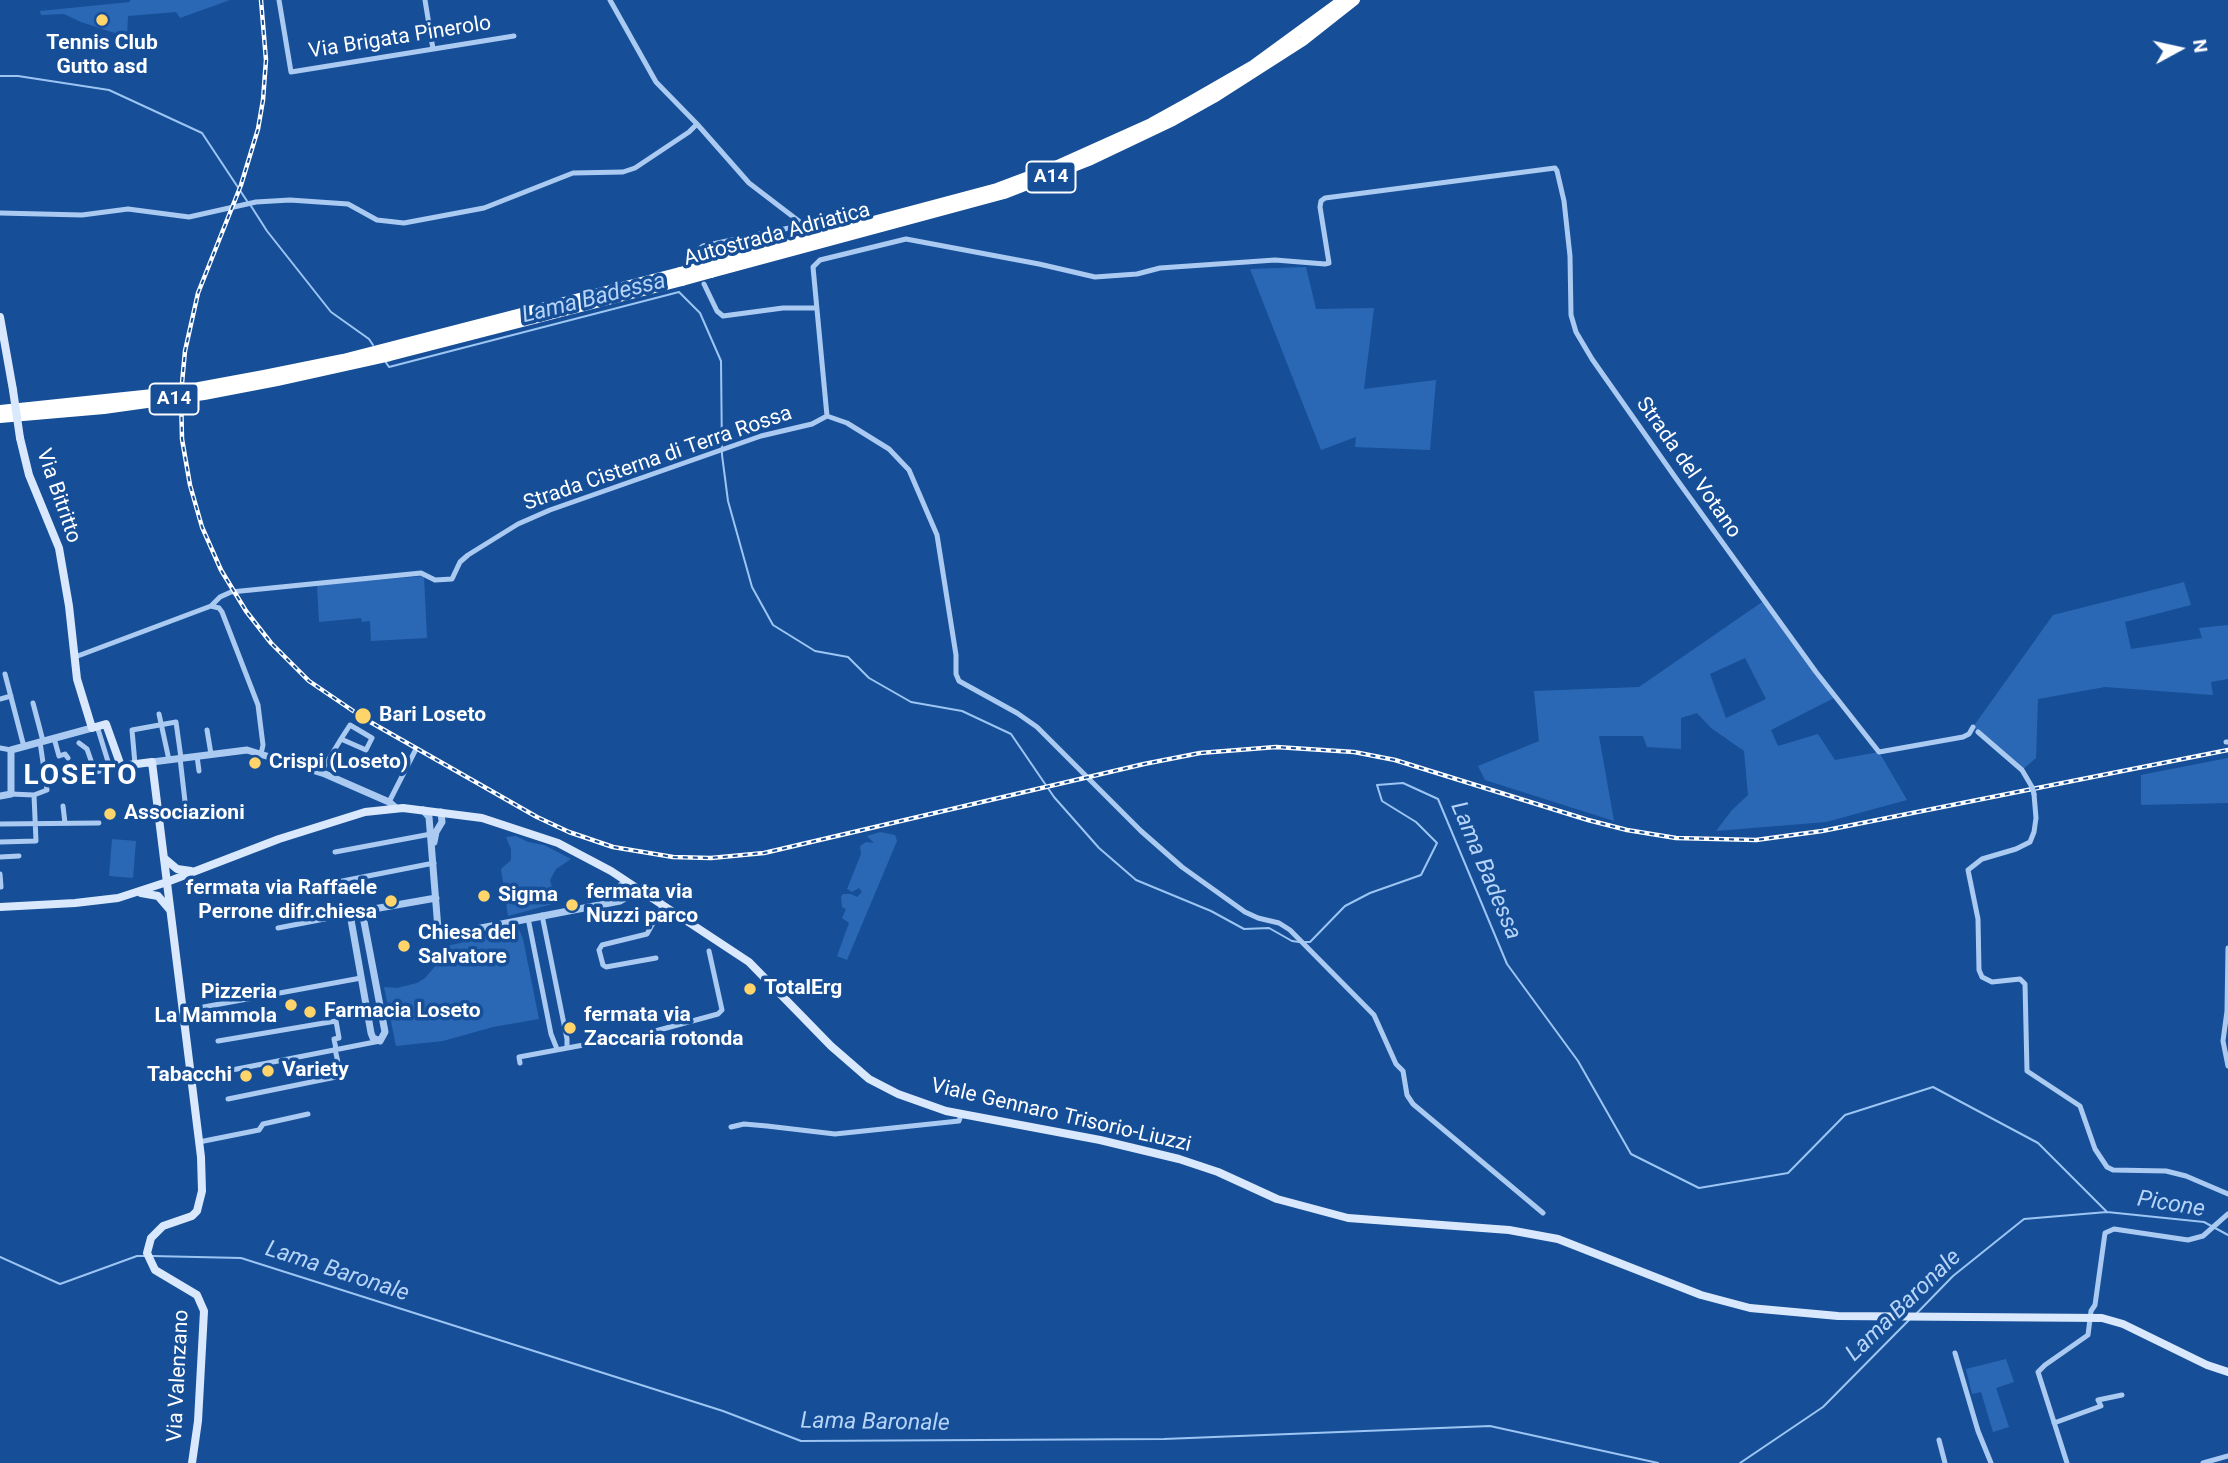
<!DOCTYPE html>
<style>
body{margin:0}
#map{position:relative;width:2228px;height:1463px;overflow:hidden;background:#164f98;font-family:Roboto,sans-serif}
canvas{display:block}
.north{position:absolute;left:2144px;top:14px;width:70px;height:70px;-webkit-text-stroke:5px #164f98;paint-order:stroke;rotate:82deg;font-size:19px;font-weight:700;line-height:28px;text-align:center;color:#fff}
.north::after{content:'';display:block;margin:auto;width:24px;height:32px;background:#fff;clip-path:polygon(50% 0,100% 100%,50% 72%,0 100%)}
</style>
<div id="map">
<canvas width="2228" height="1463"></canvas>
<div class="north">N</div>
</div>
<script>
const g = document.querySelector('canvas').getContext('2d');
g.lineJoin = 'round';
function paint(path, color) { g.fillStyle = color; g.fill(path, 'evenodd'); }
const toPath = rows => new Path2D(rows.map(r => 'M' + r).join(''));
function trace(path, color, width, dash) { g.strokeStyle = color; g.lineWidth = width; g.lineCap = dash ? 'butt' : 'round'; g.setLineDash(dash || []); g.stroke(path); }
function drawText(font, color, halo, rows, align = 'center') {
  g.font = font + ' Roboto,sans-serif'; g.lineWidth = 7; g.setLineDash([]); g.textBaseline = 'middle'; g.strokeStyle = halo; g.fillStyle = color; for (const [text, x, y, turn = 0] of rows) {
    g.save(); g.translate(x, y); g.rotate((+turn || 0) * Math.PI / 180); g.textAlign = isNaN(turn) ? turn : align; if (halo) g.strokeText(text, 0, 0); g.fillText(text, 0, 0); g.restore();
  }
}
paint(toPath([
 [130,0,230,0,180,18,176,12,128,16,127,37,81,22,64,14,41,15,40,11,130,2],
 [1306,267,1316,309,1374,308,1364,389,1436,380,1430,450,1355,447,1356,437,1321,450,1250,269],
 [424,576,427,638,371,641,370,621,362,622,361,618,319,622,317,585],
 [2184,582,2191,605,2125,622,2131,649,2202,638,2199,628,2228,625,2228,679,2211,682,2213,695,2105,687,2038,699,2036,758,2022,770,1973,727,2053,615],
 [1765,600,1836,697,1771,730,1778,746,1818,734,1835,760,1879,752,1907,800,1826,822,1716,831,1732,810,1748,795,1744,751,1711,728,1697,713,1681,718,1681,749,1647,747,1643,736,1599,736,1614,821,1485,780,1478,766,1539,741,1534,691,1639,687],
 [1745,658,1766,699,1726,718,1710,674],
 [2228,758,2228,803,2141,805,2141,775],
 [880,832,895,835,897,841,847,960,837,956,849,923,842,918,846,909,842,907,841,897,843,894,851,894,857,897,862,892,859,888,852,892,847,889,861,854,860,846,866,842,874,843,867,836],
 [516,836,528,842,544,845,571,859,556,869,550,880,556,903,508,916,501,869,511,860,511,849,506,837],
 [112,839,136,841,133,878,109,876],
 [518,927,523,939,539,1019,493,1027,443,1041,396,1046,384,987,397,988,417,983,425,978,437,964,439,950,447,946,469,941,471,936],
 [2006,1359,2014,1382,1996,1388,2009,1427,1993,1432,1981,1392,1972,1394,1966,1369]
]), '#2a68b6');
trace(toPath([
 [0,76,18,76,109,90,202,133,247,201],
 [251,206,267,231,331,312,369,339,373,345],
 [385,361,389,367,679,292,700,313,721,361,722,455,728,501,752,587,773,625,815,651,848,657,869,678,911,702,962,711,1011,734,1054,797,1099,848,1136,880,1211,911,1244,929,1269,928,1292,941,1299,942],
 [1305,942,1310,942,1345,906,1370,893,1421,875,1437,843,1416,822,1382,801,1377,785,1403,783,1438,799,1507,964,1578,1061,1631,1154,1699,1188,1788,1173,1845,1115,1933,1087,2038,1143,2107,1212],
 [152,1256,241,1258,723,1411,801,1441,1164,1439,1490,1426,1658,1463],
 [0,1257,60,1284,137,1256,146,1256],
 [1916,1314,1953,1276,2024,1219,2107,1212,2204,1222,2228,1235],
 [1740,1463,1823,1407,1909,1320]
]), '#9cc5f4', 2);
trace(toPath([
 [279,0,291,72,514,36],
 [425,0,433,49],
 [0,213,82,215,128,209,189,217,256,202,290,200,348,204,377,220,404,223,484,208,573,173,623,172,635,168,689,132,697,124,656,82,610,0],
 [697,257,696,251,703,246,794,227,800,222,749,183,697,124],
 [704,284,717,311,723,316,783,308,816,308],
 [827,416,813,267,820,260,906,239,1039,264,1095,277,1137,274,1160,268,1275,260,1325,264,1329,263,1320,207,1321,201,1325,198,1555,168,1557,171,1564,201,1570,256,1571,315,1576,332,1592,359,1675,477,1816,672,1879,752,1963,737,1969,734,1973,727],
 [827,416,847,423,889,449,909,470,937,535,956,655,956,674,959,681,1017,713,1037,727,1141,831,1182,867,1245,912,1258,918,1279,923,1290,930,1374,1015,1396,1064,1403,1071,1407,1095,1413,1104,1543,1213],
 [211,606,219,608,222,612,258,705,263,745,261,754],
 [75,657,211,606,220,597,231,592,421,573,435,580,452,579,460,562,468,555,518,524,550,510,761,436,812,424,827,416],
 [5,674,24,747],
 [0,699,11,696],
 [33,703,43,741],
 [159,714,169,760],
 [97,726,110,768],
 [207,730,211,754],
 [1978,732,2022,770,2032,787],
 [54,738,59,756,65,754,68,758],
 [2226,742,2228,742],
 [79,743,87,749,95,772],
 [0,748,11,750],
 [197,756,199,771],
 [180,758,186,810],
 [135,764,132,730,176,722,181,758],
 [321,772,341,739,350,725,372,738,366,750,341,739],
 [84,775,111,768],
 [11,794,34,795,47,790,40,742],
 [2034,794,2036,818,2034,832,2030,842,2016,849,1982,859,1968,870,1978,919,1979,970,1982,977,1992,982,2020,979,2025,984,2027,1071,2080,1106,2095,1149,2107,1167,2113,1170,2166,1171,2186,1176,2228,1194],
 [389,802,415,751],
 [63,806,65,823],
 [0,824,99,823],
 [0,842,36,841,34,795],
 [335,852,431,834],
 [0,857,19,856],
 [0,874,1,887],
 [317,886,434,863],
 [542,915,567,1039,567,1047],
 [528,918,551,1034,557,1049],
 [278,928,350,914],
 [2228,948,2227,1011,2223,1041,2228,1066],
 [656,958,606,967,603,965,599,950,602,945,647,934,663,905],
 [182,1011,361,978],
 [218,1041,336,1021,339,1038,334,1039,336,1049],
 [520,1063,519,1057,648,1033,718,1014,722,1010,709,951],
 [191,1078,380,1041],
 [228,1099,341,1076,335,1049],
 [731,1127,744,1124,767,1126,835,1134,959,1121,961,1115],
 [199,1142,259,1130,263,1124,308,1114],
 [1955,1353,1978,1431,1991,1463],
 [2054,1423,2101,1406,2098,1400,2122,1395],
 [1939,1440,1945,1463],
 [2067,1463,2038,1372,2045,1365,2088,1335,2091,1311,2095,1305,2105,1233,2114,1229,2188,1240,2203,1236,2228,1214],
 [2203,1463,2228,1456]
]), '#aacaf2', 5);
trace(toPath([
 [152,762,247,750,325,774,389,802,396,808],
 [0,796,11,794,11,750,92,728],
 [423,810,429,817,438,929,445,935,620,901,635,892,642,892],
 [434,842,436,832,442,822,441,812],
 [604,901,626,881],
 [362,911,385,1032,380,1041,373,1038,371,1033,350,914,362,911,436,898]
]), '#aacaf2', 7);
trace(toPath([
 [0,317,13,390],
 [20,438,29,475,59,548,69,606,77,679,92,728,106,724,121,766,152,762,201,1157,202,1191,197,1211,192,1216,163,1226,151,1238,147,1253,155,1270,197,1295,204,1311,198,1421,192,1463],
 [164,858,177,869,191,871],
 [141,893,158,896,170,910],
 [0,907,75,903,118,898,167,882,279,839,365,812,403,808,482,818,558,843,611,871,749,962,831,1046,869,1079,898,1094,946,1111,1100,1140,1179,1159,1218,1172,1277,1199,1348,1218,1509,1230,1558,1239,1701,1295,1750,1308,1838,1316,2102,1318,2123,1324,2207,1365,2228,1372]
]), '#d9e8fc', 8);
trace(toPath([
 [708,265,997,188,1053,167,1151,123,1189,102,1253,65,1342,0],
 [711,273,1004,194,1091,160,1173,121,1214,98,1303,41,1355,0],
 [0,410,172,392,264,375,343,359,680,272],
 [0,418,104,409,204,395,277,381,390,356,682,281]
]), '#fff', 10);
const rail = toPath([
 [261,0,266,60,263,100,258,129,241,185,198,293,185,351,181,394,182,439,190,485,202,527,221,570,246,611,271,643,309,681,365,719,537,817,569,832,613,847,673,857,711,858,764,853,1144,764,1200,753,1276,747,1354,752,1395,760,1588,820,1627,830,1676,838,1756,840,1822,831,2228,750]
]);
trace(rail, '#fff', 4.5);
trace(rail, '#164f98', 2, [5]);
trace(toPath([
 [2032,787,2034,794]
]), '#aacaf2', 5);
trace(toPath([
 [13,390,20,438]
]), '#d9e8fc', 8);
trace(toPath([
 [680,272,708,265],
 [682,281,711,273]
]), '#fff', 10);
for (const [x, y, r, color] of [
 [102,20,7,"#ffd56b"],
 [363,716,9,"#ffd56b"],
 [255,763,7,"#ffd56b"],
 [110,814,7,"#ffd56b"],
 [484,896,7,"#ffd56b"],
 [391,901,7,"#ffd56b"],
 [572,905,7,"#ffd56b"],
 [404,946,7,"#ffd56b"],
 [750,989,7,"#ffd56b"],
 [291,1005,7,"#ffd56b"],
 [310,1012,7,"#ffd56b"],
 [570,1028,7,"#ffd56b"],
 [268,1071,7,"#ffd56b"],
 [246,1076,7,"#ffd56b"]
]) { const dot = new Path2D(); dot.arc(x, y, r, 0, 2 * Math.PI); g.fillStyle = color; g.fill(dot); trace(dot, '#164f98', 2.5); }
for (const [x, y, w] of [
 [1051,177,49],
 [174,399,49]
]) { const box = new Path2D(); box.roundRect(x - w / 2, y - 15.5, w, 31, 5); g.fillStyle = '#164f98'; g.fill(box); trace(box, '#fff', 2); }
drawText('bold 19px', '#fff', null, [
 ["A14",1051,177],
 ["A14",174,399]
]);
drawText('21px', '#fff', '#164f98', [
 ["Via Brigata Pinerolo",400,38,-9],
 ["Autostrada Adriatica",777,235,-15],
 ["Strada Cisterna di Terra Rossa",658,459,-19],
 ["Strada del Votano",1688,468,55],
 ["Via Bitritto",58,496,71],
 ["Viale Gennaro Trisorio-Liuzzi",1061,1116,13],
 ["Via Valenzano",179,1376,-87]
]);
drawText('bold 21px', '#fff', '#164f98', [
 ["Tennis Club",102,44,"center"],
 ["Gutto asd",102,68,"center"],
 ["Bari Loseto",379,716],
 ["Crispi (Loseto)",269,763],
 ["Associazioni",124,814],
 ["fermata via Raffaele",377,889,"right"],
 ["Perrone difr.chiesa",377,913,"right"],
 ["fermata via",586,893],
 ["Nuzzi parco",586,917],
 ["Sigma",498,896],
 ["Chiesa del",418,934],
 ["Salvatore",418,958],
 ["TotalErg",764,989],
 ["Pizzeria",277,993,"right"],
 ["La Mammola",277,1017,"right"],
 ["Farmacia Loseto",324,1012],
 ["fermata via",584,1016],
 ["Zaccaria rotonda",584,1040],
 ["Variety",282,1071],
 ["Tabacchi",232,1076,"right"]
], 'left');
drawText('italic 23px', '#b6d4f8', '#164f98', [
 ["Lama Badessa",594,299,-14],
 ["Lama Badessa",1485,871,67],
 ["Picone",2171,1205,9],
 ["Lama Baronale",337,1272,18],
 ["Lama Baronale",1904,1306,-44],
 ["Lama Baronale",875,1423,1]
]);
g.letterSpacing = '2px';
drawText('bold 28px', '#fff', '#164f98', [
 ["LOSETO",81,777]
]);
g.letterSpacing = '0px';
</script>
